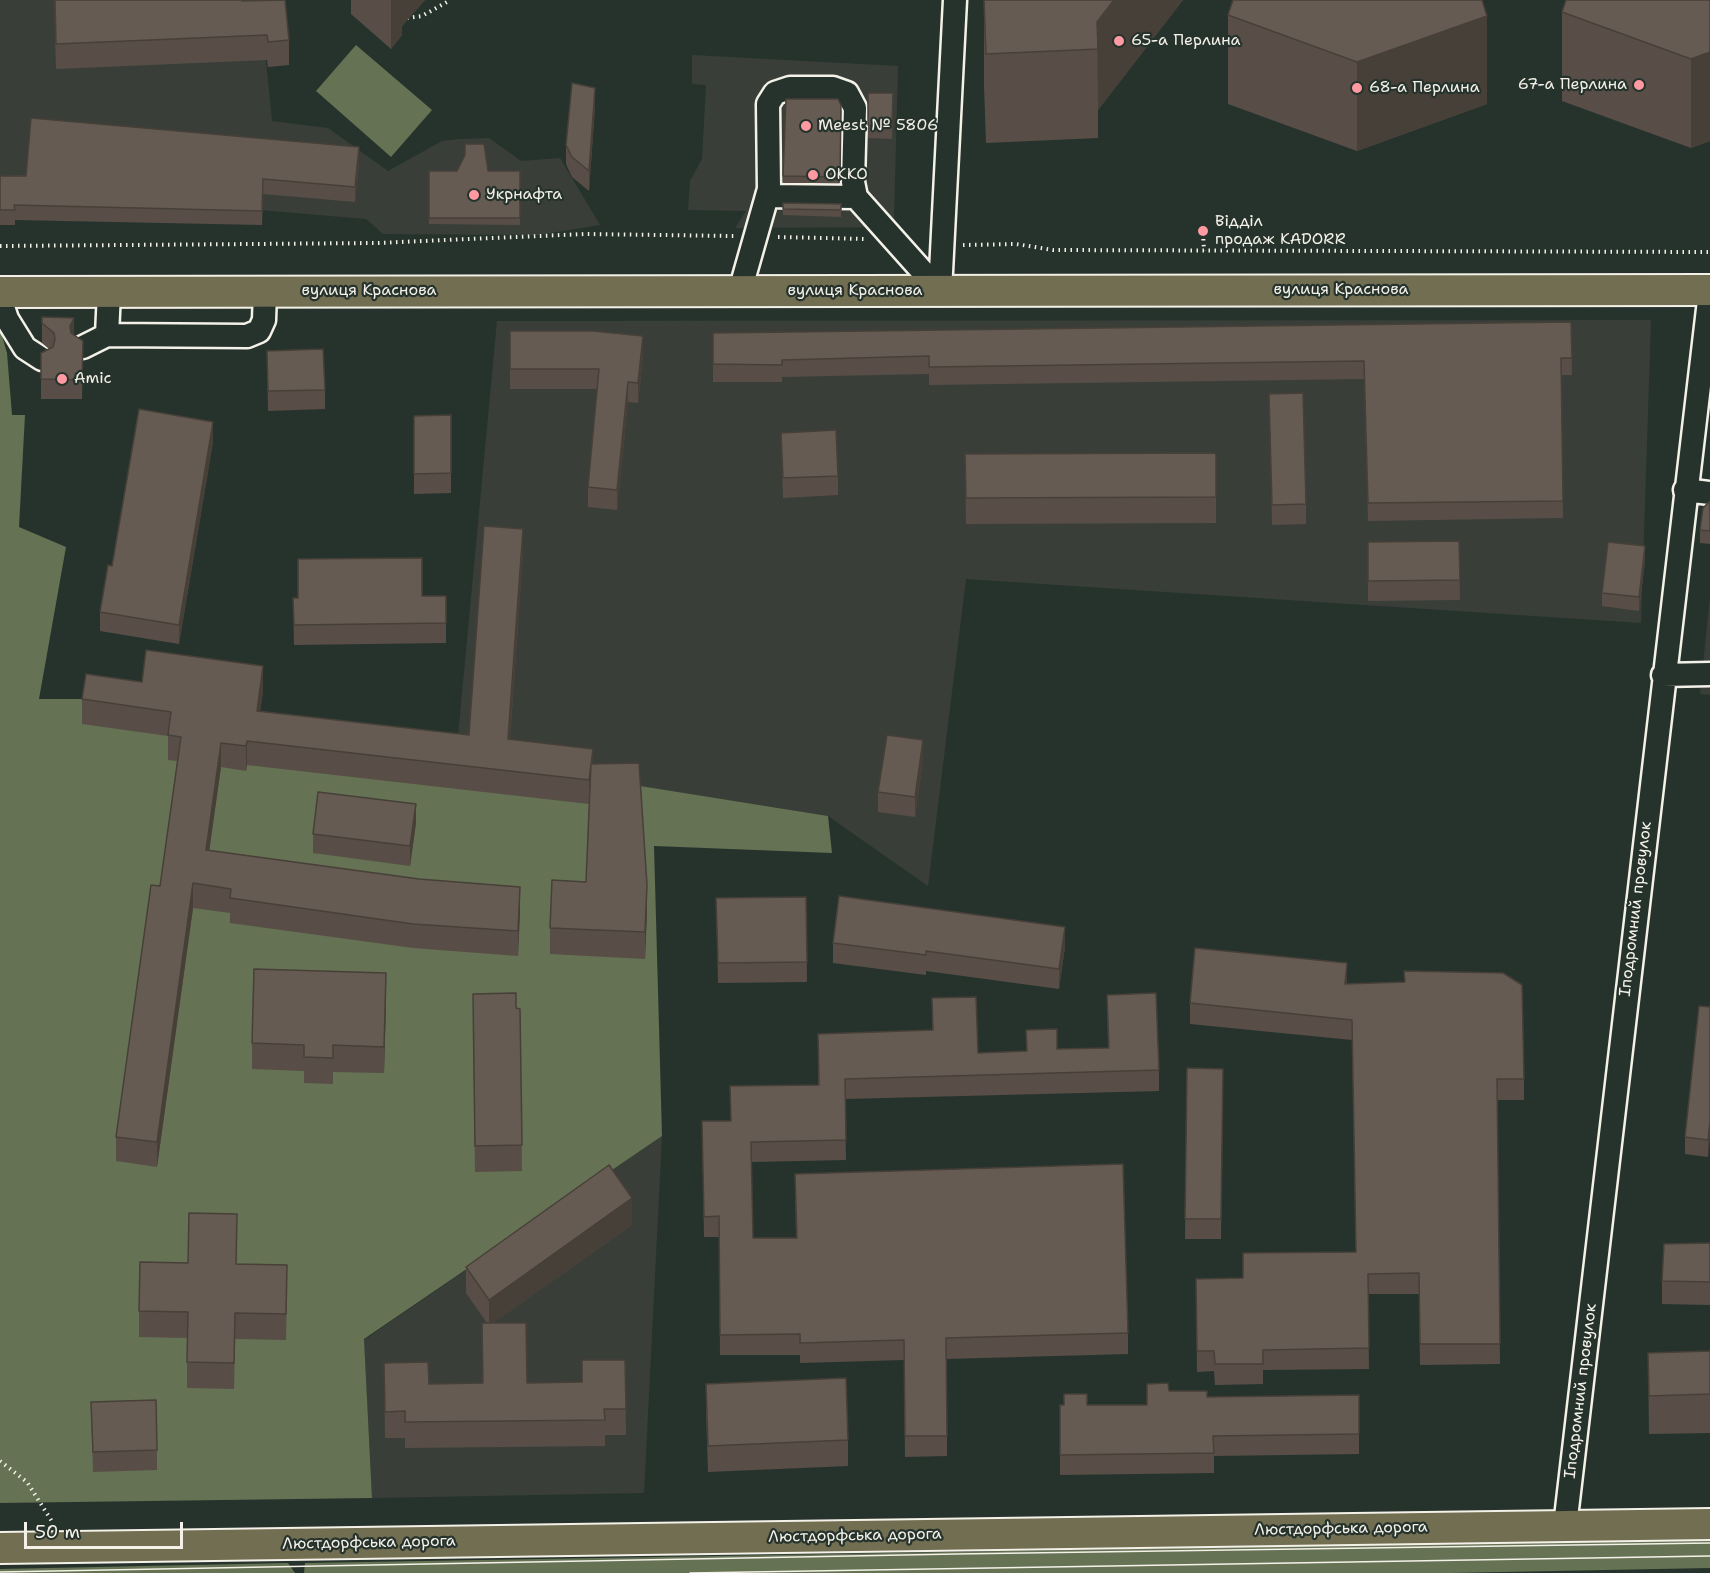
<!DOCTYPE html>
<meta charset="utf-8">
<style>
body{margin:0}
#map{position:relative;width:1710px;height:1573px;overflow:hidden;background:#26332d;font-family:"Shantell Sans",sans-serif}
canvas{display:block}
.scale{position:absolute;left:24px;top:1522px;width:159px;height:27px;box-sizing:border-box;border:3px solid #f4f1e8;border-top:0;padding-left:8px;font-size:18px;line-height:21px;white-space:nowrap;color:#f4f1e8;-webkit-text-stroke:4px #26332d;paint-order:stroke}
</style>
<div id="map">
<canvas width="1710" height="1573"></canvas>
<div class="scale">50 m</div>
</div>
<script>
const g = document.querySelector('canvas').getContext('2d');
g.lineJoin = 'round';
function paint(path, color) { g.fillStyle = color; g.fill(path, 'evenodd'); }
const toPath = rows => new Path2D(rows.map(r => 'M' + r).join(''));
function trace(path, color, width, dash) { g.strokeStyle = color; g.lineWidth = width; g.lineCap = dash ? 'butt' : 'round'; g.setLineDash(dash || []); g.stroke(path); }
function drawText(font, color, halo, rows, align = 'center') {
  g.font = font + ' "Shantell Sans",sans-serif'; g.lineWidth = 4.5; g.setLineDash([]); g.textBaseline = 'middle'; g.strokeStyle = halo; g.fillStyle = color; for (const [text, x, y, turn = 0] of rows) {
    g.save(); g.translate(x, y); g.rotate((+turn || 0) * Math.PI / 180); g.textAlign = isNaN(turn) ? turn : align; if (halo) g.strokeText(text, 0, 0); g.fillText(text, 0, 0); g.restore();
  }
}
paint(toPath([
 [0,0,260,0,272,121,328,128,388,171,442,141,459,139,489,138,521,161,560,158,600,225,538,235,383,234,366,219,0,188],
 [692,55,898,66,894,217,897,227,735,228,746,211,688,210,690,181,702,159,706,85,692,84],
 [1651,320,1641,623,966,579,928,886,828,816,456,757,497,321],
 [1710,597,1710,695,1700,694],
 [662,1136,644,1493,372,1498,364,1340]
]), '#393f38');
paint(toPath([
 [356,45,432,110,391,157,316,91],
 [0,329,7,353,12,415,25,415,19,527,66,547,39,699,96,699,828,816,832,853,654,846,662,1136,364,1339,372,1498,0,1503],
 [1710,1539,1710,1568,1450,1573,304,1573,305,1563],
 [288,1563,295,1573,0,1573,0,1569]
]), '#657253');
const minor = toPath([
 [767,196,856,197],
 [740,291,769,189,768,104,775,93,790,88,833,88,847,93,855,108,853,182,856,197,940,291],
 [940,291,955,0],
 [0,298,7,319,25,348,42,359],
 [107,335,109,292],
 [83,347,107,335,247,336,259,331,264,320,265,292],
 [1685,490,1710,493],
 [1663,675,1710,674],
 [1565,1526,1710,292]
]);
const major = toPath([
 [0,292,1710,290],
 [0,1548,1710,1524]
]);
trace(minor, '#f4f1e8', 27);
trace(major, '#f4f1e8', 34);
trace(toPath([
 [407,18,422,16,447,2],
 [1203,233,1204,251],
 [778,237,866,239],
 [963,245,1016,244,1053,250,1710,252],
 [0,246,377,243,585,234,734,236],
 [0,1461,27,1482,53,1523]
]), '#f4f1e8', 4, [1.5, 4.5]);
trace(minor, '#26332d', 22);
trace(major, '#726e52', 30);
trace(toPath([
 [0,1572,956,1554,1710,1543],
 [690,1573,1710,1556]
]), '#f4f1e8', 1.5);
paint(toPath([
 [54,0,242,0,289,40,289,65,268,67,267,60,56,69],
 [351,0,425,0,402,26,402,35,391,49,351,14],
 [984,0,1183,0,1098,110,1098,138,986,143,984,85],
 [1710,0,1710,141,1691,148,1562,101,1562,12],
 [1228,15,1487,104,1357,151,1228,104],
 [868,93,893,106,892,139,868,138],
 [786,99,841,105,840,183,783,183],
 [595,107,589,191,572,177,566,164,566,145],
 [359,162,355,202,263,194,262,225,15,220,15,225,0,225,0,176],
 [429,171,520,171,520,225,429,224],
 [783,203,841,204,841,217,783,215],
 [42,317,83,341,82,399,41,399,41,353,49,349,42,343],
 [1571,322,1572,375,1561,375,1563,518,1368,521,1364,379,929,385,929,374,782,377,782,382,713,382,713,333],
 [510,331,643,356,638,403,628,402,617,510,588,507,588,487,597,389,510,389],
 [267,351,325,390,325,409,268,411],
 [1269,394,1306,504,1306,524,1272,525],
 [414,416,451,473,451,493,414,494],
 [781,433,838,476,838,495,783,498],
 [213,442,179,644,100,631,100,612,112,566],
 [1216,453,1216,523,966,524,965,454],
 [1710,501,1710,544,1700,543,1700,530],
 [1459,541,1460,600,1368,601,1368,542],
 [523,553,510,739,593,764,647,911,645,959,550,954,550,928,586,882,589,804,247,765,246,771,221,767,209,850,520,911,518,956,413,948,230,923,230,913,193,908,157,1167,116,1161,116,1137,160,886,177,761,168,760,168,736,82,724,82,699,142,682,263,691,260,711,469,735],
 [1645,560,1639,611,1602,606,1602,593],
 [446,596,446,643,294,645,293,598],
 [923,760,915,817,878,812,878,792],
 [416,823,410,866,313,853,313,834],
 [806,897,807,982,718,983,716,898],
 [833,943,1065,947,1059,989,926,971,926,975,833,963],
 [1347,984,1524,1079,1524,1100,1497,1100,1500,1364,1420,1365,1419,1294,1368,1294,1369,1369,1263,1370,1263,1384,1215,1385,1214,1371,1197,1372,1196,1279,1243,1278,1356,1252,1352,1040,1190,1024,1190,1003],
 [1107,995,1159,1070,1159,1091,845,1099,846,1160,751,1162,753,1238,796,1238,795,1174,1128,1333,1128,1354,947,1359,947,1456,905,1457,904,1360,800,1363,800,1355,720,1355,719,1237,704,1237,702,1121,731,1121,730,1086,818,1085,818,1034,932,1030,932,998,978,1053,1026,1051,1026,1030,1057,1049,1108,1048],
 [386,999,384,1073,333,1072,333,1084,304,1083,304,1071,252,1069,252,1043],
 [1710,1007,1708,1157,1685,1154,1685,1137],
 [516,1008,520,1009,522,1171,475,1172,473,1020],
 [1187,1068,1223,1069,1221,1239,1185,1239],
 [632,1225,493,1323,527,1383,582,1382,625,1360,626,1435,605,1435,605,1446,405,1448,405,1438,385,1438,384,1363,429,1384,482,1383,487,1323,466,1293,466,1267],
 [1710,1243,1710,1305,1662,1304,1662,1281],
 [236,1264,287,1291,286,1340,235,1339,234,1389,187,1388,187,1338,139,1337,139,1311],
 [1710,1351,1710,1433,1649,1434,1648,1353],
 [706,1384,848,1440,848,1466,708,1472,706,1410],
 [1169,1391,1207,1397,1359,1395,1359,1454,1214,1456,1214,1473,1060,1475,1060,1405,1064,1405,1064,1394,1087,1405,1147,1405],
 [91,1402,157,1450,157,1470,93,1472]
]), '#584e47');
paint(toPath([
 [391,0,425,0,402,26,402,35,391,49],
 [1114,0,1183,0,1098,110,1097,22],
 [1487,16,1487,104,1357,151,1357,62],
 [1710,52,1710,141,1691,148,1691,59],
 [595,88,595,107,589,191,589,171],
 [359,147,359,162,355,202,355,187],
 [74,318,74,338,70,346,70,326],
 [643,336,643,356,638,403,638,383],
 [628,382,628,402,617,510,617,490],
 [213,422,213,442,179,644,179,625],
 [523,529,523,553,508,764,508,739],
 [1645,546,1645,560,1639,611,1639,597],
 [263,666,263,691,257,735,257,711],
 [923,740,923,760,915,817,915,797],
 [247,741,247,765,246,771,246,746],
 [221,743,221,767,206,874,206,850],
 [593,749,593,773,589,804,589,780],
 [416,804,416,823,410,866,410,846],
 [193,883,193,908,157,1167,157,1142],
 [647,885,647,911,645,959,645,932],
 [520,887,520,911,518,956,518,931],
 [1065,927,1065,947,1059,989,1059,969],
 [1347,963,1347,984,1345,984],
 [386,973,386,999,384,1073,384,1047],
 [1710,1121,1710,1139,1708,1157,1708,1140],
 [632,1198,632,1225,489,1326,489,1300]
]), '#474039');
const building = toPath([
 [55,0,242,0,242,1,285,0,289,40,268,42,267,35,56,44,55,0],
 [984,0,1114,0,1097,22,1098,49,986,54,984,0],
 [1233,0,1482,0,1487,16,1357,62,1228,15,1233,0],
 [1566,0,1710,0,1710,52,1691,59,1562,12,1566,0],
 [572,83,595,88,589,171,572,157,566,145,572,83],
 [868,93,893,93,892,126,868,125,868,93],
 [786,99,838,99,841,105,840,177,783,176,786,99],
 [31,118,359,147,355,187,263,179,262,211,14,205,15,210,0,210,0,176,26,176,31,118],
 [465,144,484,144,488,171,520,171,520,218,429,218,429,171,457,171,465,155,465,144],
 [783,203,841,204,841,210,783,209,783,203],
 [42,317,74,318,70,326,71,333,83,341,82,380,41,379,41,353,53,347,55,339,54,333,42,323,42,317],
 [1571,322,1572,358,1561,358,1563,501,1368,503,1364,361,929,367,929,356,782,360,782,365,713,364,713,333,1571,322],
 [510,331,593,331,643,336,638,383,628,382,617,490,588,487,599,369,510,369,510,331],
 [323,349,325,390,268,391,267,351,323,349],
 [1303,393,1306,504,1272,505,1269,394,1303,393],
 [139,409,213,422,179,625,100,612,108,565,112,566,139,409],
 [451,415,451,473,414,474,414,416,451,415],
 [836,430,838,476,783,478,781,433,836,430],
 [1216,453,1216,497,966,498,965,454,1216,453],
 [1710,501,1710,531,1700,530,1703,508,1710,501],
 [484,526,523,529,508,739,593,749,589,780,247,741,246,746,221,743,206,850,419,879,520,887,518,931,413,924,230,898,231,889,193,883,157,1142,116,1137,151,885,160,886,181,737,168,735,171,712,82,699,86,674,142,682,146,650,263,666,257,711,469,735,484,526],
 [1459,541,1460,580,1368,581,1368,542,1459,541],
 [1608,542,1645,546,1639,597,1602,593,1608,542],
 [422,558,422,596,446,596,446,623,294,625,293,598,298,598,298,559,422,558],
 [887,735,923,740,915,797,878,792,887,735],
 [639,763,647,885,645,932,550,928,552,880,586,882,591,764,639,763],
 [318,792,416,804,410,846,313,834,318,792],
 [839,896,1065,927,1059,969,926,951,926,955,833,943,839,896],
 [806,897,807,962,718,963,716,898,806,897],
 [1195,948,1347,963,1345,984,1405,982,1404,971,1503,973,1522,985,1524,1079,1497,1079,1500,1344,1420,1344,1419,1273,1368,1274,1369,1348,1263,1350,1263,1364,1215,1364,1214,1351,1197,1351,1196,1279,1243,1278,1243,1253,1356,1252,1352,1020,1190,1003,1195,948],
 [254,969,386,973,384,1047,333,1045,333,1058,304,1057,304,1045,252,1043,254,969],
 [516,993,516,1008,520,1009,522,1145,475,1146,473,994,516,993],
 [1156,993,1159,1070,845,1079,846,1140,751,1142,753,1238,797,1238,795,1174,1123,1164,1128,1333,946,1338,947,1436,905,1436,904,1340,800,1343,800,1334,720,1335,719,1216,704,1217,702,1121,731,1121,730,1086,819,1085,818,1034,933,1030,932,998,976,997,978,1053,1027,1051,1026,1030,1057,1029,1057,1049,1109,1048,1107,995,1156,993],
 [1699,1006,1710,1007,1710,1121,1708,1140,1685,1137,1699,1006],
 [1187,1068,1223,1069,1221,1219,1185,1219,1187,1068],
 [609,1165,632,1198,489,1300,466,1267,609,1165],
 [189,1213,237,1214,236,1264,287,1265,286,1314,235,1313,234,1363,187,1362,188,1312,139,1311,140,1262,188,1263,189,1213],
 [1710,1243,1710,1282,1662,1281,1664,1244,1710,1243],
 [482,1323,526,1323,527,1383,582,1382,582,1360,625,1360,626,1409,604,1409,605,1420,405,1422,405,1411,385,1412,384,1363,428,1362,429,1384,483,1383,482,1323],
 [1710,1351,1710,1394,1649,1396,1648,1353,1710,1351],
 [846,1378,848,1440,708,1446,706,1384,846,1378],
 [1168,1383,1169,1391,1207,1391,1207,1397,1359,1395,1359,1434,1213,1436,1214,1453,1060,1455,1060,1405,1064,1405,1064,1394,1087,1394,1087,1405,1147,1405,1147,1384,1168,1383],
 [156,1400,157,1450,93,1452,91,1402,156,1400]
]);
paint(building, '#665b52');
trace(building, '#474039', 1.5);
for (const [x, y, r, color] of [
 [1119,41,6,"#ff9aa2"],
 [1639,85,6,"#ff9aa2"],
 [1357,88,6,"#ff9aa2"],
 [806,126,6,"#ff9aa2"],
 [813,175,6,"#ff9aa2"],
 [474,195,6,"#ff9aa2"],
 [1203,231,6,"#ff9aa2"],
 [62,379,6,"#ff9aa2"]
]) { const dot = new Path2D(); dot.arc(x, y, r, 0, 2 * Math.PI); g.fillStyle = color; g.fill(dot); trace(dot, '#26332d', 2); }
drawText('16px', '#f4f1e8', '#26332d', [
 ["65-а Перлина",1131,41],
 ["67-а Перлина",1627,85,"right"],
 ["68-а Перлина",1369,88],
 ["Meest № 5806",818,126],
 ["ОККО",825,175],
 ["Укрнафта",486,195],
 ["Відділ",1215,222],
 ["продаж KADORR",1215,240],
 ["Amic",74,379]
], 'left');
drawText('16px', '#f4f1e8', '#26332d', [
 ["вулиця Краснова",1341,290],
 ["вулиця Краснова",369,291],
 ["вулиця Краснова",855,291],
 ["Іподромний провулок",1636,909,-83],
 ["Іподромний провулок",1581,1391,-83],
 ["Люстдорфська дорога",1341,1529,-1],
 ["Люстдорфська дорога",855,1536,-1],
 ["Люстдорфська дорога",369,1543,-1]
]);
</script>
